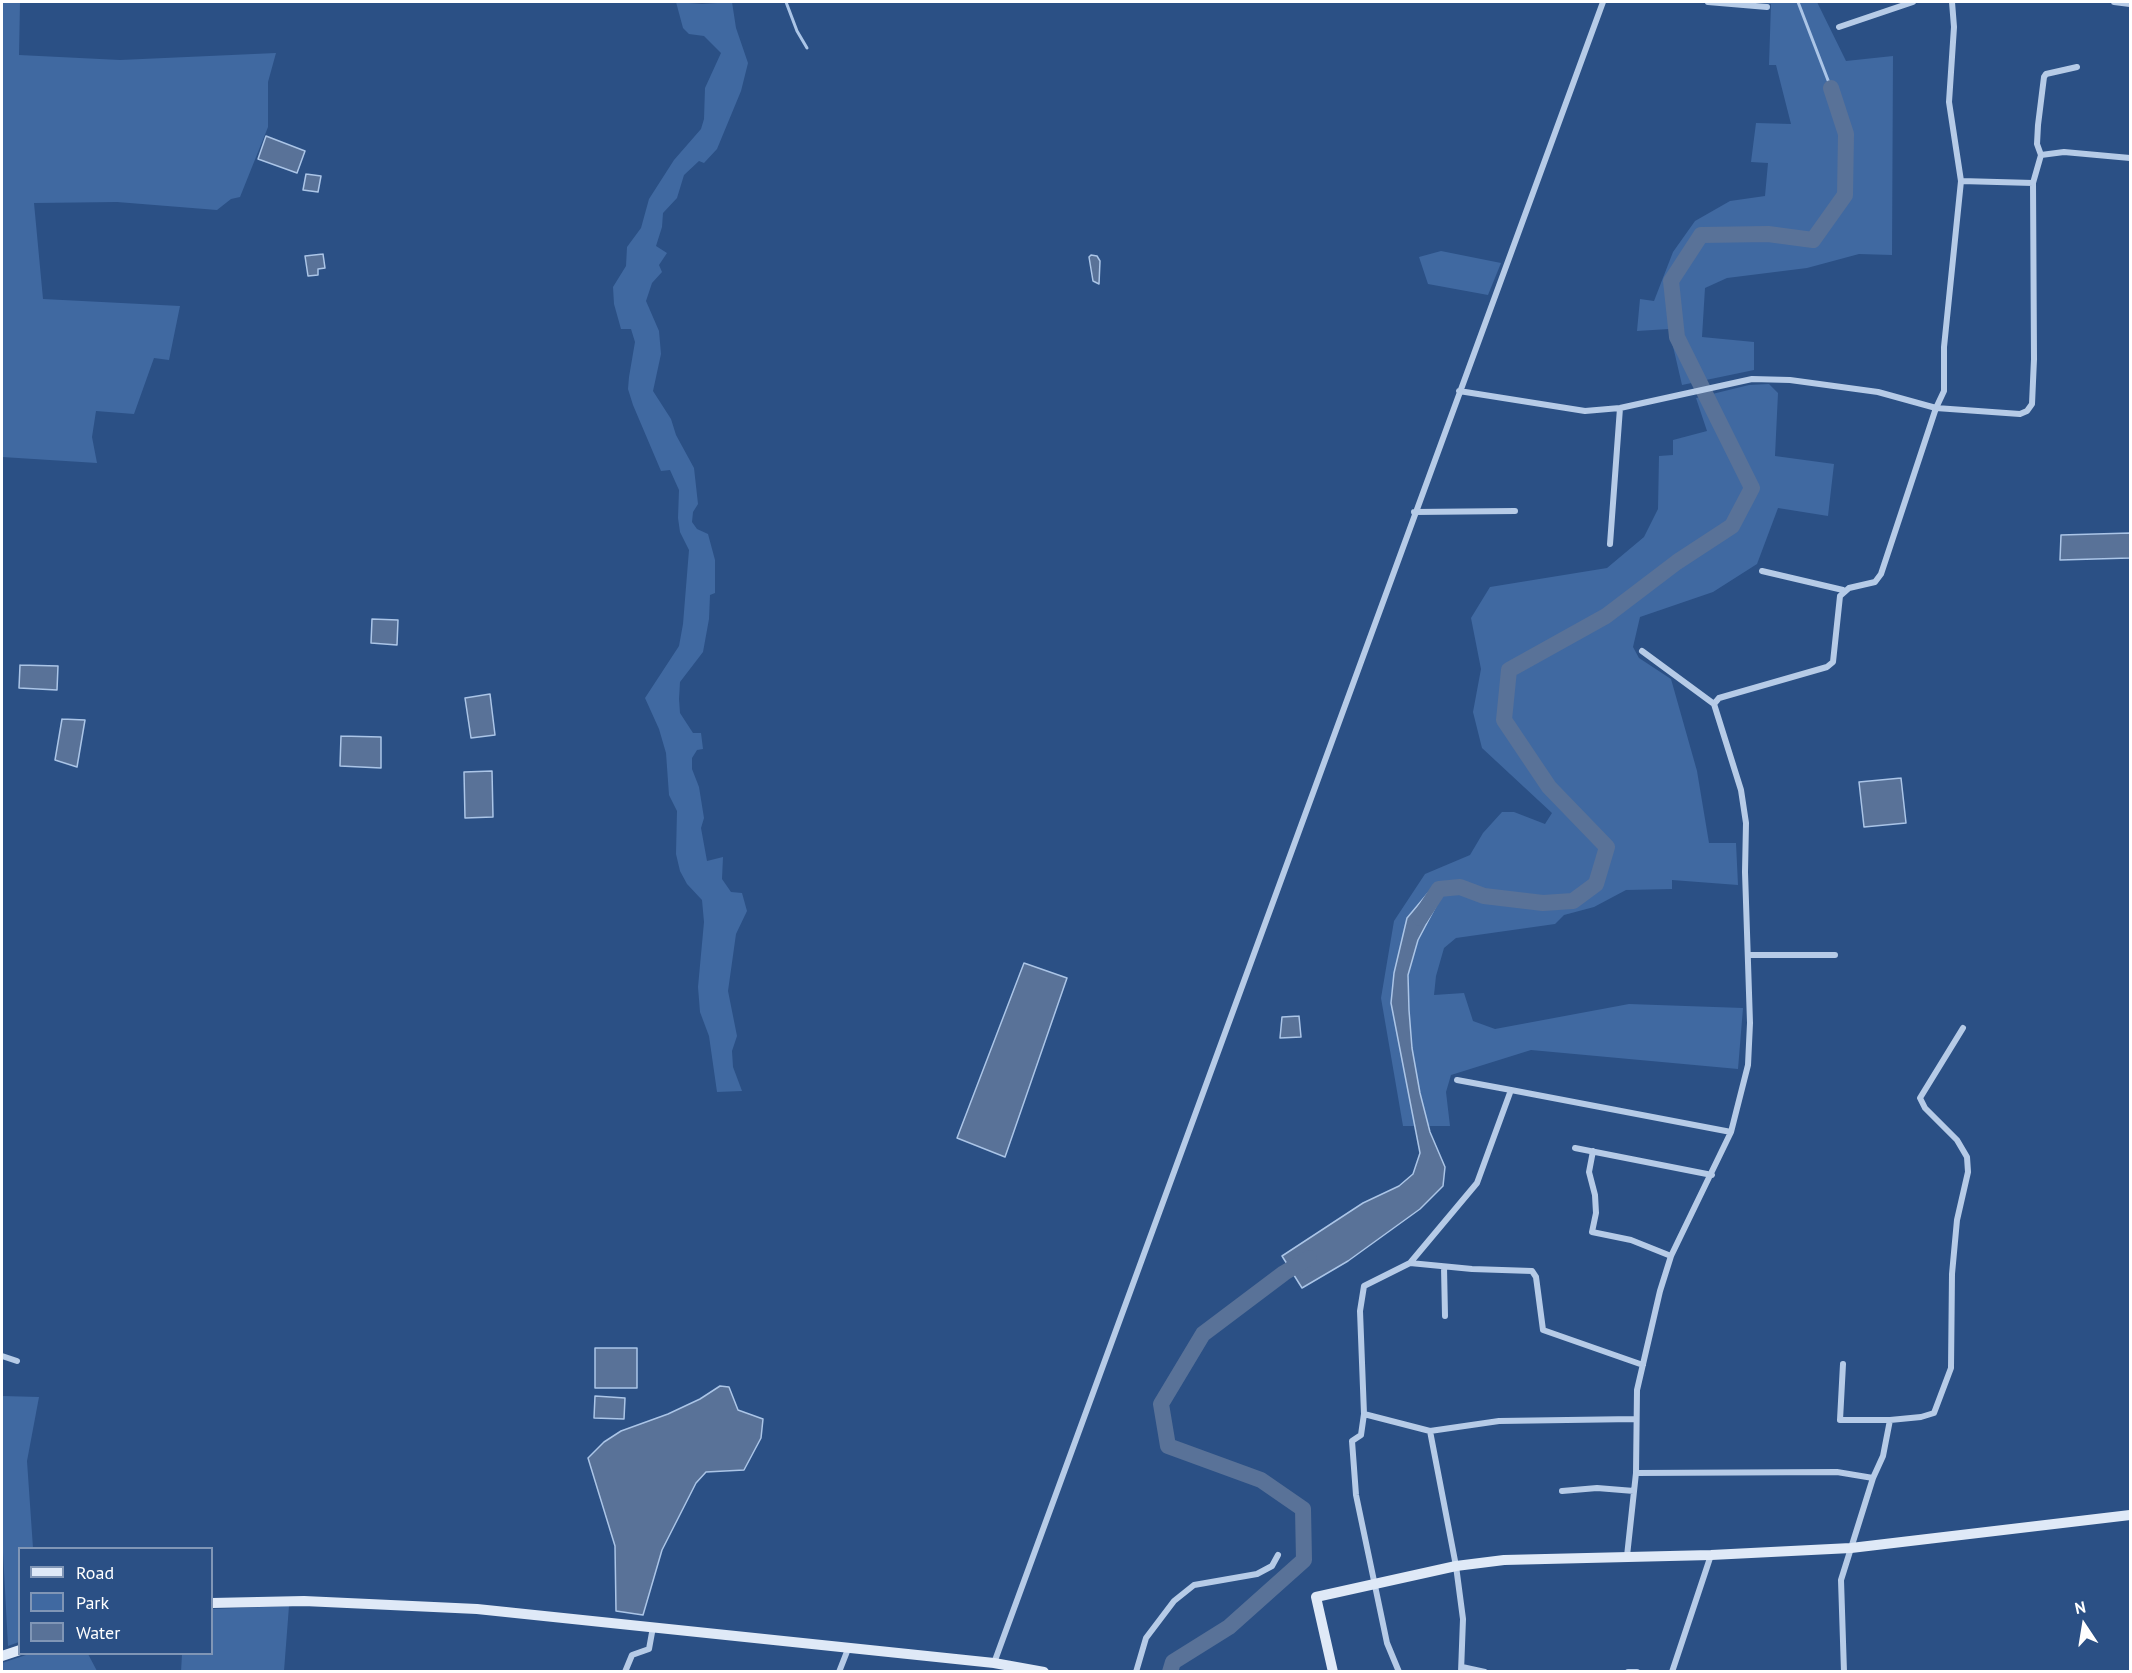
<!DOCTYPE html>
<style>
body{margin:0}
#map{position:relative;width:2132px;height:1673px;overflow:hidden;background:#2b5085;font-family:"PT Sans",sans-serif}
canvas{display:block}
.frame{position:absolute;inset:0;border:3px solid #fff;pointer-events:none}
.legend{position:absolute;left:18px;top:1547px;width:195px;height:108px;box-sizing:border-box;background:#2b5085;border:2px solid #8096b6;margin:0;padding:8px 10px;list-style:none;font-size:18px;color:#fff}
.legend li{display:flex;align-items:center;gap:12px;height:30px}
.legend b{width:30px;border:2px solid #8096b6}
.north{position:absolute;left:2054px;top:1595px;width:60px;height:60px;-webkit-text-stroke:4px #2b5085;paint-order:stroke;rotate:348deg;font-size:16px;font-weight:700;line-height:24px;text-align:center;color:#fff}
.north::after{content:'';display:block;margin:auto;width:21px;height:27px;background:#fff;clip-path:polygon(50% 0,100% 100%,50% 72%,0 100%)}
</style>
<div id="map">
<canvas width="2132" height="1673"></canvas>
<div class="frame"></div>
<ul class="legend">
<li><b style="height:8px;background:#dfe9f7"></b>Road</li>
<li><b style="height:16px;background:#4069a1"></b>Park</li>
<li><b style="height:16px;background:#597298"></b>Water</li>
</ul>
<div class="north">N</div>
</div>
<script>
const g = document.querySelector('canvas').getContext('2d');
g.lineJoin = 'round';
function paint(path, color) { g.fillStyle = color; g.fill(path, 'evenodd'); }
const toPath = rows => new Path2D(rows.map(r => 'M' + r).join(''));
function trace(path, color, width, dash) { g.strokeStyle = color; g.lineWidth = width; g.lineCap = dash ? 'butt' : 'round'; g.setLineDash(dash || []); g.stroke(path); }
paint(toPath([
 [2,2,20,2,19,55,120,60,276,53,268,82,268,127,240,197,231,199,217,210,117,202,34,203,43,299,180,306,169,360,154,358,134,414,96,411,92,437,97,463,2,457],
 [676,2,702,4,732,2,736,28,748,63,741,91,717,149,704,163,699,161,684,175,677,198,663,213,662,227,656,246,667,253,659,265,662,272,652,283,646,301,659,331,661,354,653,391,671,419,676,435,694,468,698,504,693,512,692,522,697,529,708,534,715,560,715,593,710,595,709,619,703,652,680,682,679,699,680,713,693,733,701,733,703,749,697,750,692,758,692,769,699,787,704,818,701,828,707,861,723,857,722,879,731,892,742,893,747,911,736,934,728,991,737,1036,732,1051,733,1067,742,1091,717,1092,709,1036,700,1012,698,987,704,922,702,900,687,884,680,871,676,854,677,811,669,795,666,753,659,729,645,698,679,646,683,624,689,550,680,532,678,518,679,490,670,470,661,471,633,405,628,389,629,377,635,342,631,329,621,329,614,304,613,287,626,266,627,247,641,228,649,199,674,160,701,129,704,119,705,88,721,53,704,36,689,34,683,28],
 [1749,2,1817,2,1846,61,1893,56,1892,255,1859,254,1807,268,1727,278,1705,288,1702,337,1754,342,1754,370,1682,385,1669,329,1637,331,1640,299,1654,301,1673,252,1695,221,1730,201,1765,196,1768,163,1751,162,1756,123,1791,124,1776,65,1769,65,1771,4],
 [1441,251,1501,263,1488,295,1428,284,1419,257],
 [1769,384,1778,393,1775,456,1834,464,1828,516,1778,508,1757,564,1713,592,1640,617,1633,647,1639,658,1671,679,1697,771,1709,843,1736,843,1738,885,1672,880,1672,889,1626,890,1594,907,1564,915,1555,924,1456,938,1444,948,1436,976,1434,995,1464,993,1473,1021,1495,1029,1629,1004,1743,1008,1738,1069,1531,1050,1451,1075,1446,1092,1450,1126,1403,1126,1381,998,1394,921,1425,874,1470,855,1483,833,1502,812,1514,812,1545,824,1552,813,1482,748,1473,712,1481,669,1471,618,1490,587,1607,568,1644,537,1658,509,1659,456,1673,455,1673,440,1707,431,1696,398,1749,385],
 [2,1396,39,1397,27,1461,33,1548,20,1548,19,1642,8,1646,2,1534],
 [289,1606,284,1671,181,1672,182,1654,212,1654,212,1609],
 [29,1654,88,1654,97,1671,2,1671,2,1663]
]), '#4069a1');
const water = toPath([
 [266,136,305,151,297,173,258,159,266,136],
 [306,174,321,176,318,192,303,190,306,174],
 [323,254,325,268,318,269,318,275,308,276,305,256,323,254],
 [1091,255,1097,256,1100,261,1099,284,1093,281,1089,257,1091,255],
 [2130,533,2130,558,2060,560,2061,535,2130,533],
 [372,619,398,620,397,645,371,643,372,619],
 [20,665,58,666,57,690,19,688,20,665],
 [490,694,495,735,471,738,465,698,490,694],
 [62,719,85,720,77,767,55,760,62,719],
 [341,736,381,737,381,768,340,766,341,736],
 [492,771,493,817,465,818,464,772,492,771],
 [1901,778,1906,823,1864,827,1859,782,1901,778],
 [1428,893,1436,906,1418,940,1408,975,1409,1010,1412,1048,1420,1093,1430,1132,1445,1167,1443,1186,1420,1209,1348,1261,1302,1288,1282,1256,1363,1203,1399,1186,1413,1174,1420,1153,1391,1003,1394,973,1407,918,1428,893],
 [1024,963,1067,978,1005,1157,957,1138,1024,963],
 [1299,1016,1301,1037,1280,1038,1282,1017,1299,1016],
 [595,1348,637,1348,637,1388,595,1388,595,1348],
 [720,1386,729,1387,738,1410,763,1419,761,1438,744,1470,706,1472,696,1483,662,1550,643,1615,616,1611,615,1546,588,1458,604,1442,621,1431,668,1414,700,1399,720,1386],
 [595,1396,625,1398,624,1419,594,1418,595,1396]
]);
paint(water, '#597298');
trace(water, '#abc5e7', 1.5);
trace(toPath([
 [786,2,797,31,807,48],
 [1798,2,1831,88]
]), '#abc5e7', 3);
trace(toPath([
 [1420,918,1439,889,1460,887,1484,896,1543,903,1573,901,1596,884,1607,847,1549,787,1504,720,1509,670,1606,616,1677,562,1732,526,1752,488,1677,337,1671,281,1701,235,1768,234,1813,240,1845,195,1846,134,1831,88],
 [1170,1672,1173,1662,1229,1627,1304,1560,1303,1509,1261,1480,1168,1446,1161,1404,1203,1334,1284,1273,1309,1258]
]), '#597298', 16);
trace(toPath([
 [1708,2,1767,7],
 [2114,2,2130,4],
 [1839,27,1913,2],
 [2041,155,2064,152,2130,158],
 [1961,181,2033,183],
 [1459,391,1585,411,1620,408,1752,379,1790,380,1878,392,1936,408,2020,414,2027,411,2032,404,2034,359,2033,183,2041,155,2037,144,2038,125,2044,77,2046,74,2077,67],
 [1414,512,1515,511],
 [1610,544,1620,408],
 [1762,571,1843,590],
 [1642,651,1714,704],
 [1748,955,1835,955],
 [1457,1080,1511,1090],
 [1575,1148,1712,1175],
 [1593,1151,1589,1172,1595,1195,1596,1213,1592,1232,1631,1240,1671,1256],
 [1410,1263,1472,1269,1532,1271,1536,1277,1543,1330,1643,1365],
 [1444,1267,1445,1316],
 [2,1356,17,1361],
 [1843,1364,1840,1420,1890,1420],
 [1364,1414,1430,1431,1499,1421,1635,1419],
 [1430,1431,1456,1566,1463,1619,1461,1672],
 [1636,1473,1837,1472,1873,1478],
 [1562,1491,1597,1488,1634,1491],
 [1627,1556,1636,1473,1637,1390,1660,1291,1671,1256,1731,1132,1748,1065,1750,1023,1745,872,1746,823,1741,790,1714,704,1719,698,1827,667,1833,662,1840,596,1849,588,1875,582,1881,574,1936,408,1944,391,1944,347,1961,181,1949,102,1954,27,1952,2],
 [994,1663,1603,2],
 [1462,1667,1485,1672],
 [625,1672,632,1655,649,1649,653,1627],
 [839,1672,848,1649],
 [1136,1672,1146,1638,1174,1601,1194,1585,1257,1574,1272,1566,1278,1555],
 [1399,1672,1387,1643,1356,1495,1352,1441,1361,1435,1364,1414,1360,1311,1364,1286,1410,1263,1477,1183,1511,1090,1731,1132],
 [1628,1672,1637,1672],
 [1672,1672,1711,1555],
 [1844,1672,1841,1580,1873,1478,1883,1456,1890,1420,1921,1417,1934,1413,1951,1368,1952,1274,1957,1220,1968,1172,1967,1157,1957,1140,1925,1108,1920,1098,1963,1028]
]), '#b6cbe7', 6);
trace(toPath([
 [212,1603,304,1601,477,1609,994,1663,1044,1672],
 [2,1656,20,1650],
 [1333,1672,1316,1597,1456,1566,1504,1560,1711,1555,1851,1548,2130,1515]
]), '#dfe9f7', 10);
</script>
